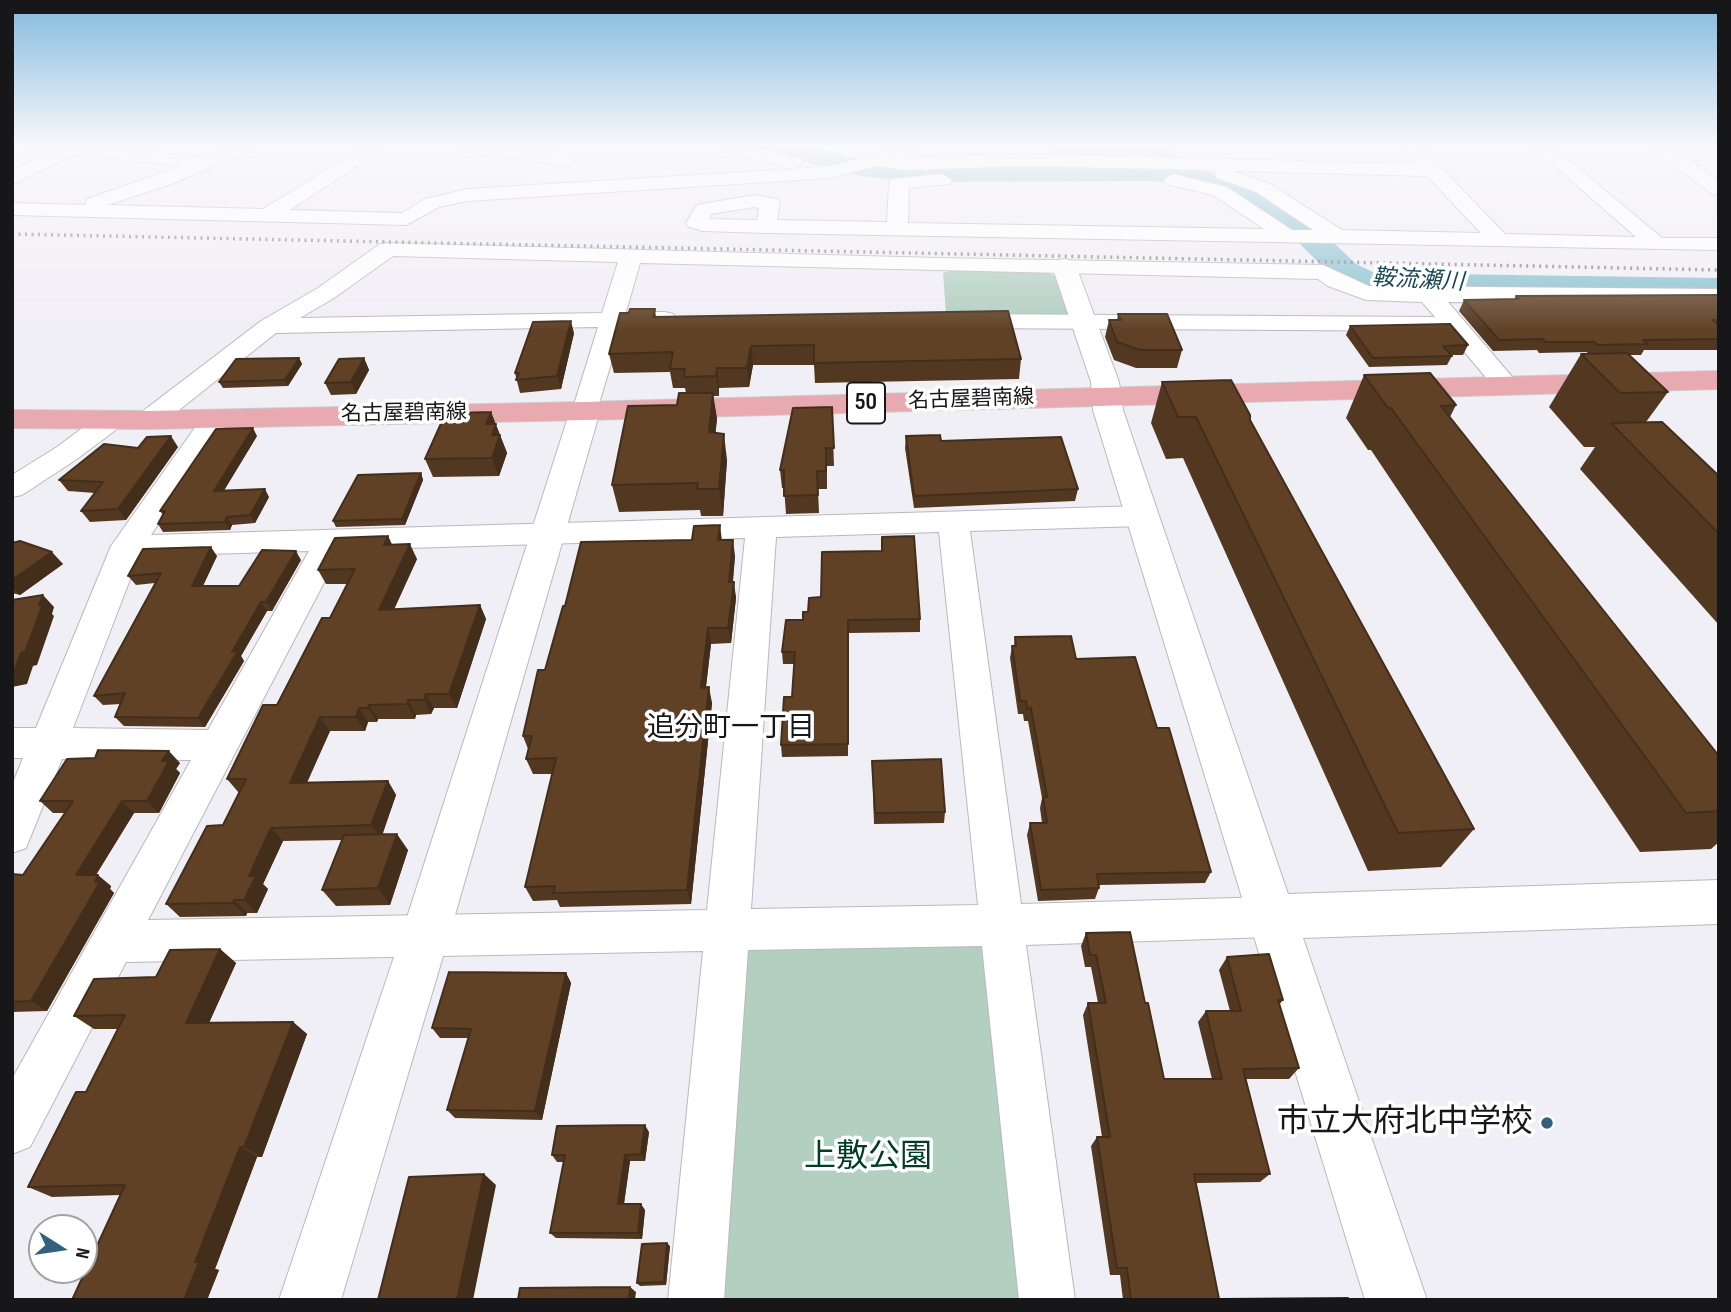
<!DOCTYPE html>
<meta charset="utf-8">
<style>
body{margin:0}
#map{position:relative;width:1731px;height:1312px;overflow:hidden;background:#f1eff6;font-family:"Sofia Sans Condensed",sans-serif}
canvas{display:block}
.frame{position:absolute;inset:0;border:14px solid #171618;pointer-events:none}
.north{position:absolute;left:28px;top:1214px;width:70px;height:70px;box-sizing:border-box;background:#fff;border:2px solid #a2a2a3;border-radius:50%;rotate:102deg;font-size:19px;font-weight:700;line-height:28px;text-align:center;color:#171618}
.north::after{content:'';display:block;margin:auto;width:24px;height:32px;background:#326180;clip-path:polygon(50% 0,100% 100%,50% 72%,0 100%)}
</style>
<div id="map">
<canvas width="1731" height="1312"></canvas>
<div class="frame"></div>
<div class="north">N</div>
</div>
<script>
const g = document.querySelector('canvas').getContext('2d');
g.lineJoin = 'round';
function paint(path, color) { g.fillStyle = color; g.fill(path, 'evenodd'); }
const toPath = rows => new Path2D(rows.map(r => 'M' + r).join(''));
function trace(path, color, width, dash) { g.strokeStyle = color; g.lineWidth = width; g.lineCap = dash ? 'butt' : 'round'; g.setLineDash(dash || []); g.stroke(path); }
function drawText(font, color, halo, rows, align = 'center') {
  g.font = font + ' "Sofia Sans Condensed","Noto Sans JP",sans-serif'; g.lineWidth = 7; g.setLineDash([]); g.textBaseline = 'middle'; g.strokeStyle = halo; g.fillStyle = color; for (const [text, x, y, turn = 0] of rows) {
    g.save(); g.translate(x, y); g.rotate((+turn || 0) * Math.PI / 180); g.textAlign = isNaN(turn) ? turn : align; if (halo) g.strokeText(text, 0, 0); g.fillText(text, 0, 0); g.restore();
  }
}
paint(toPath([
 [1050,147,1170,147,1178,162,1054,158],
 [949,271,1048,273,1056,276,1068,314,1062,317,946,313,943,273],
 [975,943,989,954,1027,1300,715,1300,741,958,755,945]
]), '#b2cfc0');
paint(toPath([
 [761,147,808,147,862,160,910,166,1149,165,1190,168,1244,180,1298,208,1356,264,1375,273,1719,278,1719,298,1418,296,1368,293,1334,278,1276,220,1225,192,1190,184,1149,181,910,182,862,176,765,153,761,147]
]), '#8bc1cf');
const minor = toPath([
 [25,147,111,147,202,158,229,147,254,147,251,151,166,186,107,205,263,209,364,147,386,147,290,210,402,213,425,199,467,189,794,169,722,151,719,147,751,147,801,159,803,163,794,169,831,166,885,152,892,147,912,147,901,158,905,158,1023,154,1416,164,1406,152,1408,148,1417,147,1422,148,1505,234,1636,237,1533,147,1553,147,1662,238,1719,238,1719,250,766,233,703,231,689,227,686,223,697,205,754,195,777,199,780,203,777,220,887,222,889,183,892,179,942,174,952,180,949,184,909,188,908,223,1264,229,1213,195,1166,184,1163,180,1173,174,1227,187,1292,230,1313,230,1256,192,1217,178,1214,174,1217,170,1023,166,905,170,876,166,831,178,467,201,439,207,406,225,12,215,12,203,85,205,87,199,181,166,76,154,12,184,12,170,49,153,28,151,25,147],
 [1233,171,1427,176,1481,233,1342,230,1270,184,1233,171],
 [754,207,759,208,757,220,709,219,711,214,754,207],
 [458,147,510,147,568,154,577,160,568,166,467,152,458,147],
 [1650,147,1719,148,1719,160,1689,160,1719,181,1719,196,1712,194,1650,147],
 [388,243,937,258,1323,265,1369,286,1719,289,1719,303,1448,302,1520,386,1516,392,1507,394,1498,392,1447,331,963,328,955,326,951,321,955,316,963,314,1435,317,1422,302,1366,300,1328,286,1318,279,640,263,626,312,665,312,673,314,677,319,673,324,665,326,622,327,595,417,585,419,575,417,572,411,598,327,276,333,159,426,149,428,139,426,135,420,139,414,261,321,318,288,380,244,388,243],
 [393,256,618,262,602,313,300,318,334,298,393,256],
 [216,410,226,412,230,418,151,535,1142,506,1153,509,1157,516,1153,523,1142,526,970,531,1021,904,1271,897,1286,903,1293,917,1286,931,1271,937,1026,945,1075,1300,1019,1300,982,946,748,950,724,1300,668,1300,703,951,126,962,30,1147,12,1154,12,1079,191,760,62,759,26,848,12,853,12,785,23,758,12,758,12,728,36,728,111,546,206,412,216,410],
 [939,532,978,905,751,909,776,537,939,532],
 [745,538,707,910,148,920,341,550,745,538],
 [309,551,208,730,73,728,139,556,309,551],
 [111,412,121,414,125,420,121,426,77,459,22,495,12,497,12,475,57,447,101,414,111,412]
]);
const tertiary = toPath([
 [1064,259,1073,261,1076,266,1119,382,1123,410,1288,894,1719,880,1719,924,1303,938,1427,1300,1365,1300,1093,410,1091,382,1052,266,1055,261,1064,259],
 [585,402,595,405,600,411,449,936,341,1300,279,1300,401,936,570,411,575,405,585,402]
]);
const primary = toPath([
 [1719,371,1719,389,585,420,149,429,12,428,12,410,149,411,585,402,1719,371]
]);
trace(minor, '#bab7bf', 2);
trace(tertiary, '#bab7bf', 2);
trace(primary, '#ccc', 2);
paint(minor, '#fff');
paint(tertiary, '#fff');
paint(primary, '#e9a9b0');
trace(toPath([
 [12,234,1719,270]
]), '#828185', 3.5, [2, 4.5]);
paint(toPath([
 [1719,295,1719,350,1644,350,1641,355,1629,355,1668,392,1646,422,1719,476,1719,625,1580,469,1595,447,1584,447,1549,407,1581,354,1588,354,1587,352,1539,353,1537,350,1493,351,1459,311,1464,300,1514,299,1516,296],
 [655,309,656,317,1021,359,1019,379,815,383,814,365,753,365,749,387,719,388,719,396,713,396,717,419,715,433,727,460,723,516,701,516,700,510,619,512,612,485,686,393,685,388,673,388,670,372,614,373,609,354,629,313],
 [1118,314,1182,350,1177,368,1136,368,1114,360,1105,337,1109,320,1117,320],
 [1350,326,1468,345,1463,355,1451,355,1452,356,1447,365,1369,367,1346,335],
 [574,333,561,389,520,393,515,373],
 [299,358,302,364,288,386,223,388,219,382],
 [364,358,369,370,356,394,331,395,325,383],
 [1364,375,1456,405,1450,417,1719,756,1719,842,1711,849,1640,852,1371,450,1368,450,1346,418],
 [1162,382,1250,420,1474,829,1441,867,1368,871,1183,458,1166,459,1151,423],
 [832,407,834,466,827,466,827,489,818,489,819,513,786,514,784,488,782,488,780,470],
 [491,412,507,453,499,476,433,477,425,459,452,419],
 [257,436,224,490,269,497,255,523,232,525,230,530,163,532,158,524,163,515,160,511],
 [906,436,941,441,1078,489,1075,501,914,508,905,448],
 [178,447,126,520,90,522,81,511,95,493,68,491,59,480,138,448],
 [421,473,423,480,405,525,336,527,333,521],
 [388,536,392,545,417,559,394,609,480,605,486,619,457,708,434,708,431,714,416,715,415,719,378,719,377,722,368,722,365,731,330,731,307,783,388,781,396,795,382,834,408,850,390,905,336,906,322,890,342,840,283,841,263,884,268,889,257,913,247,913,246,916,180,917,166,904,223,825,239,793,227,779,277,705,330,618,347,584,326,584,318,570],
 [882,537,920,619,920,632,848,633,848,756,782,757,781,745,792,697,794,664,783,664,782,652,808,612,821,597,881,551],
 [722,540,735,556,733,582,736,598,731,643,711,644,706,687,712,703,691,904,560,907,557,900,533,901,525,887,552,774,533,774,526,759,528,749,523,736,545,670,565,606],
 [12,543,63,564,20,595,12,593],
 [217,556,203,586,239,586,301,560,272,611,267,611,241,656,244,661,205,727,124,726,115,717,121,704,103,705,94,696,155,583,136,585,128,576],
 [1015,637,1076,659,1157,728,1211,872,1205,883,1099,885,1099,888,1095,899,1038,901,1027,835,1030,823,1042,823,1040,808,1042,798,1028,721,1024,721,1023,714,1018,714,1010,658,1012,646,1014,646],
 [872,761,945,812,944,823,874,824],
 [180,763,176,769,180,773,159,813,134,813,96,875,111,886,110,889,114,893,47,1011,12,1012,12,874,23,875,65,813,53,813,40,801],
 [1086,933,1164,1079,1212,1079,1198,1022,1206,1011,1230,1011,1219,970,1227,957,1283,1000,1279,1005,1299,1068,1289,1079,1246,1079,1270,1174,1260,1182,1196,1183,1219,1299,1349,1300,1123,1300,1120,1275,1110,1275,1091,1146,1097,1137,1102,1137,1083,1015,1088,1003,1098,1003,1091,967,1085,967,1081,946],
 [220,949,236,963,209,1023,293,1022,307,1034,262,1157,257,1157,215,1269,219,1270,207,1300,72,1300,121,1195,52,1197,28,1187,86,1092,118,1029,94,1029,74,1016],
 [566,973,571,983,542,1120,455,1118,447,1110,468,1038,440,1038,432,1028],
 [649,1132,645,1161,630,1161,624,1204,645,1210,642,1239,556,1238,550,1233,564,1162,557,1162,552,1155],
 [670,1246,666,1285,640,1286,637,1283]
]), '#533821');
paint(toPath([
 [571,321,574,333,561,389,557,376],
 [751,346,753,365,749,387,747,368],
 [299,358,302,364,288,386,285,380],
 [364,358,369,370,356,394,351,382],
 [717,368,719,388,719,396,716,376],
 [713,393,717,419,713,459,709,432],
 [491,412,507,453,499,476,492,458,486,424],
 [253,428,257,436,219,499,214,491],
 [724,434,727,460,723,516,719,489],
 [171,436,178,447,126,520,118,509],
 [421,473,423,480,405,525,402,519],
 [265,489,269,497,255,523,250,515],
 [227,517,232,525,230,530,225,522],
 [720,525,722,541,718,540],
 [388,536,395,551,384,545],
 [733,540,735,556,731,598,729,582],
 [410,544,417,559,387,625,379,610],
 [211,547,217,556,198,596,192,586],
 [296,551,301,560,272,611,266,602],
 [52,552,63,564,20,595,12,587,12,580],
 [734,582,736,598,731,643,728,628],
 [43,595,54,607,52,614,54,616,37,665,33,666,27,684,12,687,12,673],
 [261,602,267,611,241,656,244,661,205,727,198,718,232,652],
 [480,605,486,619,457,708,449,694],
 [708,628,711,644,704,703,701,688],
 [709,687,712,703,691,904,687,890],
 [426,694,434,708,431,714,424,700],
 [408,700,416,715,415,719,407,704],
 [369,705,378,719,377,722,368,708],
 [359,708,368,722,365,731,356,717],
 [320,717,330,731,300,797,290,783],
 [169,751,180,763,176,769,180,773,159,813,147,801,162,761],
 [388,781,396,795,381,839,371,825],
 [122,801,134,813,89,886,76,875],
 [271,828,283,841,263,884,268,889,257,913,244,900,249,876],
 [397,834,408,850,390,905,378,888],
 [98,875,111,886,110,889,114,893,47,1011,31,1001],
 [234,900,247,913,246,916,233,903],
 [220,949,236,963,203,1036,186,1023],
 [566,973,571,983,542,1120,535,1111],
 [293,1022,307,1034,262,1157,244,1147],
 [645,1125,649,1132,645,1161,641,1154],
 [240,1147,257,1157,215,1269,219,1270,207,1300,184,1300,195,1262],
 [625,1155,630,1161,623,1210,618,1204],
 [484,1174,496,1185,473,1300,457,1300],
 [641,1204,645,1210,642,1239,638,1233],
 [667,1243,670,1246,666,1285,664,1282],
 [630,1287,636,1292,635,1300,629,1300]
]), '#432e1b');
const building = toPath([
 [1719,295,1719,320,1712,320,1719,325,1719,339,1643,340,1648,344,1597,345,1594,342,1545,342,1543,339,1499,340,1464,300,1519,299,1516,296,1719,295],
 [630,309,655,309,653,317,1008,311,1021,359,814,363,814,345,751,346,747,368,717,368,716,376,684,377,685,369,670,369,673,352,609,354,620,313,629,313,630,309],
 [1118,314,1167,314,1182,350,1140,350,1117,342,1109,320,1121,320,1118,314],
 [571,321,557,376,516,380,519,373,515,373,533,322,571,321],
 [1450,324,1468,345,1443,346,1452,356,1373,358,1350,326,1450,324],
 [1627,353,1668,392,1620,393,1581,354,1627,353],
 [299,358,285,380,219,382,236,359,299,358],
 [364,358,351,382,325,383,339,359,364,358],
 [1430,373,1456,405,1441,406,1719,756,1719,811,1686,813,1391,408,1388,408,1364,375,1430,373],
 [1231,380,1250,415,1250,420,1474,829,1398,833,1196,417,1178,417,1162,382,1231,380],
 [679,393,713,393,709,432,724,434,719,489,697,489,698,483,612,485,628,406,677,405,679,393],
 [832,407,834,448,826,448,826,471,817,471,818,495,784,496,784,470,780,470,793,408,832,407],
 [491,412,486,424,496,424,492,435,500,435,492,458,425,459,443,419,452,419,454,413,491,412],
 [1662,422,1719,476,1719,534,1611,423,1662,422],
 [253,428,214,491,265,489,250,515,227,517,225,522,158,524,165,511,160,511,216,429,253,428],
 [940,435,941,441,1061,437,1078,489,914,496,906,436,940,435],
 [171,436,118,509,81,511,103,482,59,480,104,444,138,448,147,437,171,436],
 [421,473,402,519,333,521,358,475,421,473],
 [720,525,718,540,733,540,729,582,734,582,728,628,708,628,701,688,709,687,687,890,553,893,555,886,525,887,556,758,526,759,532,736,523,736,538,670,545,670,563,606,565,606,581,542,692,540,694,526,720,525],
 [388,536,384,545,410,544,379,610,480,605,449,694,426,694,424,700,408,700,407,704,369,705,368,708,359,708,356,717,320,717,290,783,388,781,371,825,271,828,249,876,256,876,244,900,234,900,233,903,166,904,207,826,223,825,246,779,227,779,263,705,277,705,322,618,330,618,355,569,318,570,335,538,388,536],
 [914,536,920,619,848,620,848,744,781,745,784,697,792,697,795,652,782,652,786,620,803,620,803,612,808,612,809,598,821,597,822,552,882,551,882,537,914,536],
 [20,541,52,552,12,580,12,543,20,541],
 [211,547,192,586,239,586,262,550,296,551,266,602,261,602,232,652,238,651,198,718,115,717,125,693,94,696,161,573,128,576,143,549,211,547],
 [43,595,39,605,43,604,25,652,21,653,14,672,12,673,12,600,43,595],
 [1071,636,1076,659,1135,657,1157,728,1169,728,1211,872,1097,874,1099,888,1041,890,1030,823,1047,823,1043,797,1047,797,1031,708,1027,709,1026,701,1020,701,1012,646,1016,646,1015,637,1071,636],
 [98,750,169,751,162,761,169,761,147,801,122,801,76,875,98,875,95,882,100,882,31,1001,12,1002,12,874,23,875,73,801,40,801,67,759,95,758,98,750],
 [941,759,945,812,875,813,872,761,941,759],
 [397,834,378,888,322,890,344,835,397,834],
 [1130,932,1145,1003,1148,1003,1164,1079,1222,1079,1206,1011,1241,1011,1227,957,1269,954,1283,1000,1278,1000,1299,1068,1243,1069,1270,1174,1194,1174,1219,1299,1348,1298,1349,1300,1131,1300,1127,1268,1117,1268,1097,1137,1110,1137,1088,1003,1106,1003,1096,955,1090,955,1086,933,1130,932],
 [220,949,186,1023,293,1022,244,1147,240,1147,195,1262,199,1262,184,1300,72,1300,125,1185,28,1187,76,1092,86,1092,125,1015,74,1016,94,979,156,977,170,950,220,949],
 [449,972,566,973,535,1111,447,1110,471,1029,432,1028,449,972],
 [645,1125,641,1154,625,1155,618,1204,641,1204,638,1233,550,1233,565,1155,552,1155,557,1126,645,1125],
 [484,1174,457,1300,378,1300,409,1177,484,1174],
 [667,1243,664,1282,637,1283,642,1244,667,1243],
 [630,1287,629,1300,518,1300,520,1288,630,1287]
]);
paint(building, '#604126');
trace(building, '#432e1b', 2);
const sky = g.createLinearGradient(0, 0, 0, 331);
sky.addColorStop(0, '#83b9de');
sky.addColorStop(0.44, '#f9f8fb');
sky.addColorStop(1, '#f9f8fb00');
g.fillStyle = sky;
g.fillRect(0, 0, 1731, 331);
for (const [x, y, r, color] of [
 [1547,1123,7,"#326180"]
]) { const dot = new Path2D(); dot.arc(x, y, r, 0, 2 * Math.PI); g.fillStyle = color; g.fill(dot); trace(dot, '#fff', 2.5); }
drawText('21px', '#171618', '#fff', [
 ["名古屋碧南線",971,400,-2],
 ["名古屋碧南線",404,414,-1]
]);
drawText('italic 23px', '#184853', '#fff', [
 ["鞍流瀬川",1418,281,3]
]);
for (const [x, y, w] of [
 [866,403,38]
]) { const box = new Path2D(); box.roundRect(x - w / 2, y - 20.5, w, 41, 5); g.fillStyle = '#fff'; g.fill(box); trace(box, '#171618', 2); }
drawText('bold 24px', '#171618', null, [
 ["50",866,403]
]);
drawText('28px', '#171618', '#fff', [
 ["追分町一丁目",731,729]
]);
drawText('32px', '#171618', '#fff', [
 ["市立大府北中学校",1533,1123]
], 'right');
drawText('32px', '#003d27', '#fff', [
 ["上敷公園",868,1158]
]);
</script>
